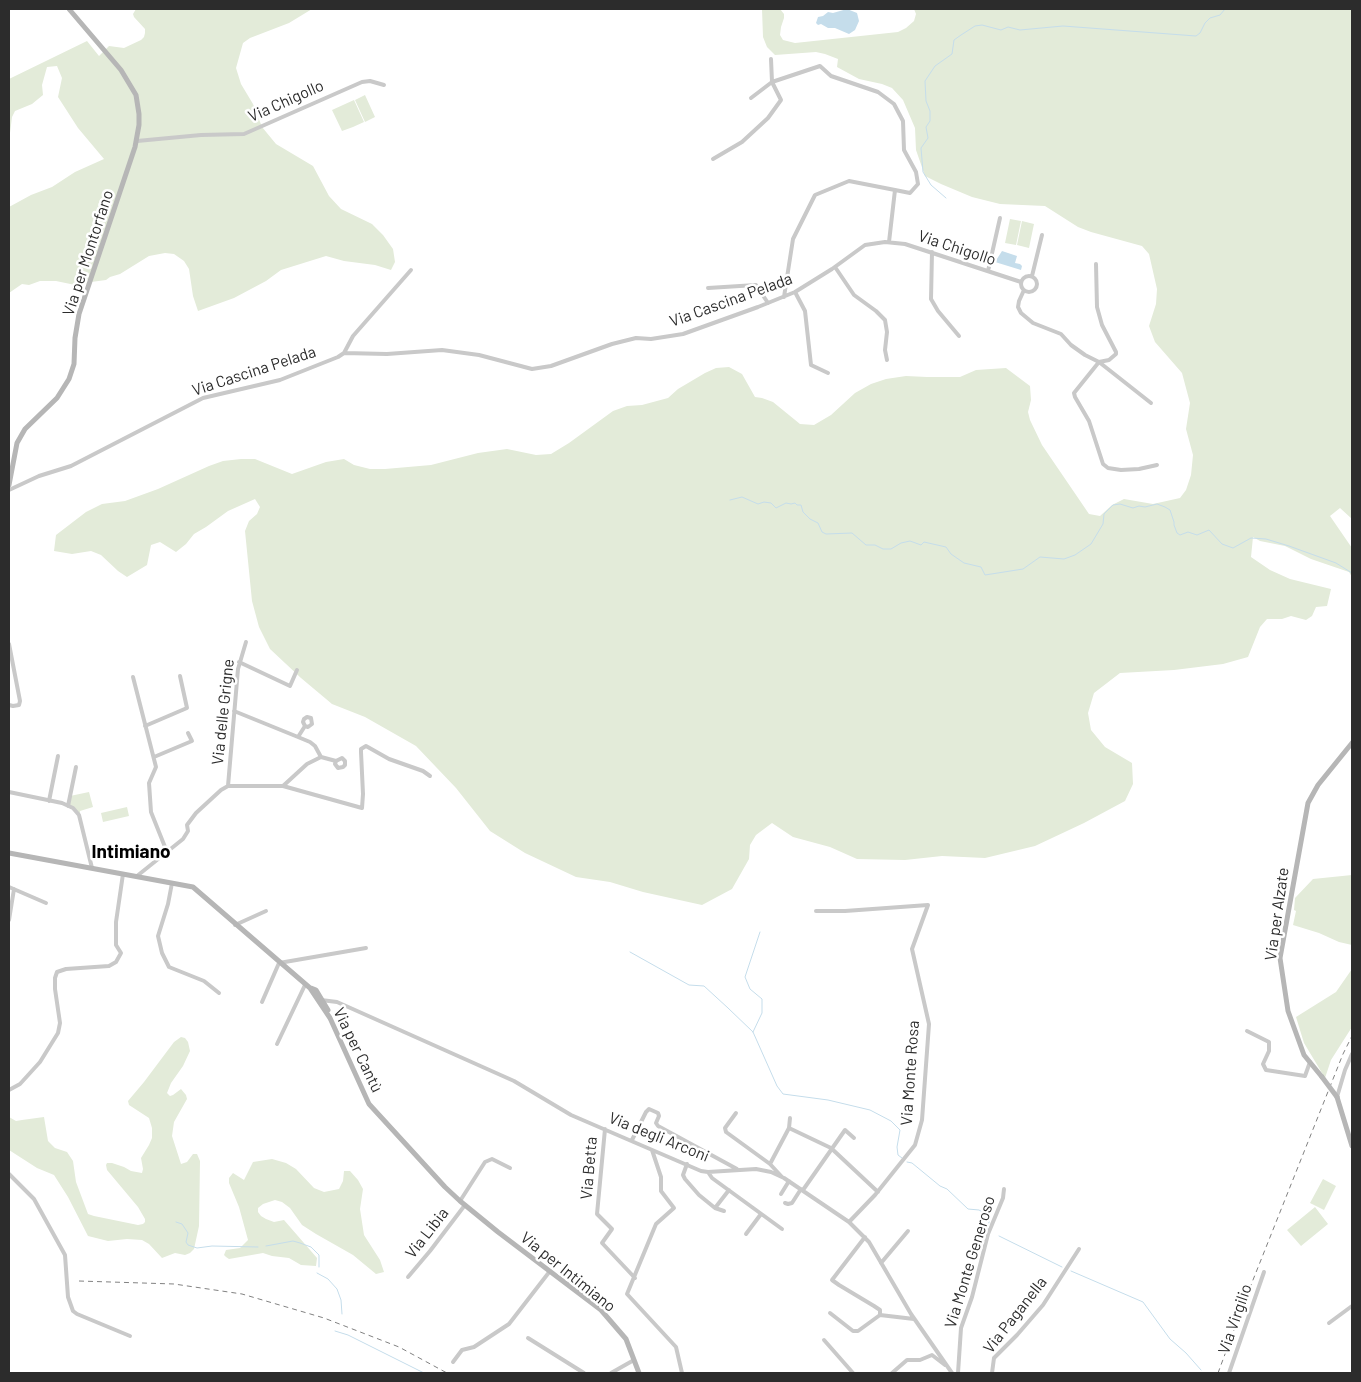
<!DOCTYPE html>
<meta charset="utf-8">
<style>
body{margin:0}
#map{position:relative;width:1361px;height:1382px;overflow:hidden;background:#fff;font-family:Barlow,sans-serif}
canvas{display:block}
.frame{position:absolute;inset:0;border:10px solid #2c2c2c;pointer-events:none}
</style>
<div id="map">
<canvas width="1361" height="1382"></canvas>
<div class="frame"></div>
</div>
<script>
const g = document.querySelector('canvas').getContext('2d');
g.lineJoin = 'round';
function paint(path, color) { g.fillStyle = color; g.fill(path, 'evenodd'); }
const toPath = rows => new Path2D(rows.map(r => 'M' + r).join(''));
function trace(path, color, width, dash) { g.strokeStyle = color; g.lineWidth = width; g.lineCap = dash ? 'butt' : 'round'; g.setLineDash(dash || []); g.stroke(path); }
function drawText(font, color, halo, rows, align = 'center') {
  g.font = font + ' Barlow,sans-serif'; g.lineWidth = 5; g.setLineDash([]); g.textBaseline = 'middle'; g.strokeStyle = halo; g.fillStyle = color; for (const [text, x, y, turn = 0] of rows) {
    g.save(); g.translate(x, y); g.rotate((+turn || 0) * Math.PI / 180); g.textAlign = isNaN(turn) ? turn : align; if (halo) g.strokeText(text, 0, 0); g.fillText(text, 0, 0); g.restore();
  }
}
paint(toPath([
 [136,9,312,9,289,23,250,38,243,43,236,68,241,84,253,104,262,127,276,144,313,166,329,196,341,209,372,224,383,235,393,249,395,262,391,270,375,265,344,261,326,256,281,270,266,281,234,298,198,311,193,296,189,269,184,261,174,254,165,253,149,256,120,274,110,277,106,280,91,282,80,286,56,281,40,281,29,285,22,284,9,293,9,207,31,195,52,187,75,172,104,159,78,128,58,97,62,78,57,66,47,67,42,85,43,95,32,104,15,111,12,117,9,141,9,79,87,41,99,56,109,46,124,48,141,40,144,37,145,33,145,29,134,17,133,14],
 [762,9,780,9,784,14,784,18,781,27,780,35,783,40,795,43,898,32,906,28,914,21,916,14,914,9,1352,9,1352,519,1340,508,1330,516,1352,548,1352,577,1349,572,1311,559,1285,546,1260,541,1253,537,1251,557,1270,570,1290,579,1331,589,1327,606,1316,607,1312,616,1306,620,1291,616,1282,619,1267,619,1260,627,1248,657,1223,664,1174,670,1120,673,1094,693,1088,713,1091,730,1105,747,1132,763,1133,784,1125,801,1084,823,1035,846,985,858,942,856,905,860,857,859,830,847,793,837,772,823,756,835,750,845,749,859,732,889,702,905,643,892,610,882,576,877,525,853,490,831,456,788,416,746,365,717,332,704,301,678,270,649,259,627,252,601,245,531,249,521,257,514,260,507,255,499,228,511,206,527,194,534,186,544,176,552,160,542,151,545,147,565,127,577,118,571,101,555,91,551,72,554,54,551,56,535,86,512,102,504,125,501,158,489,209,466,223,461,241,459,255,459,292,474,326,462,344,459,354,465,370,469,385,469,431,465,478,453,507,449,536,455,551,454,569,443,613,411,627,406,642,405,668,398,678,389,705,373,716,368,729,367,742,374,755,397,762,398,773,402,800,424,814,425,831,415,855,393,871,384,886,379,906,376,927,377,960,377,976,370,1006,368,1030,386,1031,400,1028,412,1030,420,1042,445,1089,514,1100,516,1112,505,1124,499,1153,504,1180,498,1186,490,1191,475,1193,455,1186,429,1190,403,1182,373,1155,342,1149,326,1156,304,1157,289,1149,254,1142,246,1091,232,1078,227,1045,206,1000,204,972,197,941,184,925,176,916,150,915,128,903,100,892,88,882,84,859,79,837,67,838,59,825,54,816,52,775,55,767,47,763,37],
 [365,95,375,117,365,122,355,100],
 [354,100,364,122,353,127,344,107,353,127,342,131,332,110],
 [1010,219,1021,221,1016,245,1005,243],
 [1022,221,1034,224,1029,248,1017,245],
 [89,792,93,807,80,811,80,814,68,806,70,796],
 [127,807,129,816,103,822,101,813],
 [1352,875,1352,945,1339,942,1319,933,1293,925,1296,911,1294,910,1295,898,1313,879],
 [1352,969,1352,1027,1331,1060,1325,1078,1304,1043,1296,1017,1336,992],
 [181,1037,185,1038,188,1042,190,1051,183,1066,171,1083,167,1093,170,1096,173,1095,181,1089,186,1095,187,1099,174,1122,172,1136,181,1164,187,1162,193,1154,197,1154,200,1161,199,1226,194,1249,190,1253,185,1255,175,1253,162,1258,149,1244,142,1240,127,1239,108,1241,88,1236,68,1197,54,1175,37,1168,9,1150,9,1117,16,1121,22,1120,44,1117,48,1141,55,1148,67,1152,73,1161,76,1182,88,1214,94,1216,138,1225,143,1224,145,1222,145,1219,138,1207,107,1170,106,1165,107,1163,112,1163,124,1167,131,1171,142,1173,143,1169,141,1158,149,1145,152,1138,152,1128,149,1118,129,1105,128,1101,144,1082,174,1042],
 [272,1159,286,1163,296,1169,314,1188,324,1192,339,1189,343,1181,344,1171,350,1171,358,1180,363,1189,360,1209,364,1235,380,1260,384,1272,376,1274,353,1255,316,1234,302,1225,290,1208,282,1202,275,1200,263,1204,258,1208,258,1212,261,1216,266,1219,274,1222,284,1220,317,1258,316,1266,301,1265,289,1258,272,1256,263,1253,229,1259,226,1257,224,1255,226,1250,240,1248,248,1240,239,1207,229,1183,229,1178,233,1173,244,1180,253,1162],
 [1323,1179,1336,1186,1324,1210,1310,1203],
 [1315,1207,1328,1224,1301,1246,1287,1230]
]), '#e3ebd9');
paint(toPath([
 [847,9,857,13,859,21,855,30,849,34,835,28,828,28,821,24,818,25,816,23,818,17,823,16,828,12,833,13],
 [1002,251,1017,256,1015,263,1020,264,1022,266,1021,270,995,262]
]), '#c5ddeb');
trace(toPath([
 [946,198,931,185,923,172,921,148,928,138,926,127,930,121,930,111,926,101,925,81,935,66,952,54,954,40,961,35,975,26,982,25,1001,30,1008,27,1020,30,1063,26,1196,36,1200,33,1205,23,1210,18,1220,15,1225,9],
 [730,500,742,497,758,504,764,502,771,503,776,508,786,503,791,504,795,503,797,505,801,505,803,512,810,519,818,523,822,532,826,534,852,533,866,545,875,545,883,549,891,549,901,543,910,541,921,545,924,542,946,547,951,554,964,563,981,567,985,575,1023,569,1040,557,1064,559,1075,555,1091,544,1103,524,1104,514,1113,505,1120,504,1133,508,1139,506,1145,507,1157,504,1165,507,1170,510,1174,522,1174,525,1177,533,1180,535,1188,532,1197,535,1209,530,1222,544,1233,548,1251,538,1266,539,1289,546,1336,563,1352,573],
 [630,952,689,985,704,986,728,1008,753,1032,777,1086,783,1094,828,1100,870,1110,891,1121,900,1130,897,1147,898,1155,902,1158],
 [753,1032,762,1013,762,999,750,989,745,977,760,932],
 [907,1162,912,1163,940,1186,947,1189,968,1209,979,1210,988,1215,990,1218,986,1234],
 [176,1222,182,1224,188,1233,186,1242,188,1245,197,1248,212,1246,258,1247],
 [999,1236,1062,1267],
 [266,1246,293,1241,300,1243,311,1247,319,1255,319,1267],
 [1071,1271,1143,1302,1170,1339,1186,1353,1201,1370],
 [317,1273,328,1279,337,1289,341,1300,342,1314],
 [335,1331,348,1335,424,1373]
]), '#c5ddeb', 1);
trace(toPath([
 [751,98,772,82,771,59],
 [137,141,201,135,244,134,362,82,370,81,384,85],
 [713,159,742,142,768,118,781,100,772,82,820,66,831,76,878,92,894,104,903,121,904,150,916,172,918,184,910,193,895,190],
 [932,252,931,299,938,311,959,336],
 [1096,264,1097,307,1102,325,1116,352,1116,354,1109,360,1099,362,1074,393,1075,397,1089,421,1103,464,1108,468,1121,470,1139,469,1157,465],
 [835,267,854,295,876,311,885,320,887,332,885,350,887,360],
 [988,271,1000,218],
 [1032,276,1042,235],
 '1021 284a8 8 0 1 1 16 0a8 8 0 1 1-16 0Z',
 [708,288,756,285,768,303],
 [1024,290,1019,301,1018,307,1021,313,1033,323,1061,334,1071,345,1085,355,1099,362,1151,403],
 [795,292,805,311,811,365,828,373],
 [784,297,793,239,815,195,849,181,895,190,889,242],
 [344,353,353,336,411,270],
 [9,490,39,476,71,466,203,398,280,380,338,357,344,353,387,354,442,350,479,355,532,369,551,366,612,344,636,338,651,339,683,334,758,307,795,292,832,269,865,245,885,242,905,244,1021,282],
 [9,644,20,701,19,705,13,706,9,705],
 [239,662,290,686,297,670],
 [133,677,156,767,149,783,151,812,167,852],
 [234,711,298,737],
 [145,726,187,708,180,676],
 [305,726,303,722,304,719,307,717,311,718,312,724,308,727,305,726,298,737,310,742,315,746,321,757],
 [154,757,192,741,188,733],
 [228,786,238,669,246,642],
 [283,786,307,764,321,757,336,761,335,764,338,768,343,767,345,765,345,761,342,758,336,761],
 [9,792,62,803,73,808,79,815,92,868],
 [49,801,58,756],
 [68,806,76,767],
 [137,876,183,839,188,831,187,825,196,813,221,790,228,786,283,786,362,808,363,794,361,752,361,749,366,746,389,759,423,771,430,776],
 [172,883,168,904,158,936,162,953,169,967,204,981,219,993],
 [9,887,46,903],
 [816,911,845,911,928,905,912,949,929,1024,922,1120,915,1145,875,1195,849,1222],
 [9,920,14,889],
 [235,925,266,911],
 [321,1000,337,1002,514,1081,571,1115,701,1171,708,1172,756,1169,771,1172,784,1178,849,1222,869,1242,911,1314,952,1373],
 [262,1002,279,963,366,948],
 [1247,1031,1269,1042,1269,1051,1263,1064,1266,1070,1305,1076,1310,1062],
 [277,1044,305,985],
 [9,1090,20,1084,40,1062,58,1033,60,1023,55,989,55,978,57,972,66,969,109,966,116,962,121,953,116,945,116,922,123,874],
 [1337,1097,1345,1070,1352,1054],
 [736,1113,725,1128,726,1132,770,1164,782,1177],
 [789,1128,790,1118],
 [605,1129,597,1214,612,1229,602,1243,635,1278],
 [632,1140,646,1112,649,1109,658,1113,659,1116,656,1123,658,1126,737,1169],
 [652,1150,661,1177,661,1191,674,1208,656,1224,627,1294,676,1347,682,1373],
 [687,1164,683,1175,685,1179,699,1195,715,1208,724,1211],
 [770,1164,789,1128,831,1148,878,1192],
 [708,1172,712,1178,782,1229],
 [9,1174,34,1199,65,1255,68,1297,73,1311,77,1314,130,1336],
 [803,1190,845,1130,854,1138],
 [781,1194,789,1181],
 [460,1201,485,1162,492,1159,510,1168],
 [785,1203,788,1204,792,1203,801,1189],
 [715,1208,729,1190],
 [746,1234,761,1214],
 [865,1237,832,1280,839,1285,874,1306,880,1310,880,1315],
 [881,1263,908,1231],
 [408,1277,430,1251,465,1205],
 [830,1313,853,1331,858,1331,880,1315,914,1319],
 [1329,1323,1352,1306],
 [528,1338,584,1373],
 [824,1340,853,1373],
 [453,1362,462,1350,474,1347,509,1324,550,1271],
 [611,1373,634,1360],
 [892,1373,907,1360,920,1360,932,1355,945,1365],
 [958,1373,961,1328,972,1297,988,1234,1003,1198,1004,1189],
 [992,1373,994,1358,1017,1335,1043,1305,1079,1249],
 [1229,1373,1264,1272]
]), '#c9c9c9', 4);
trace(toPath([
 [9,485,17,443,25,429,57,398,69,379,74,364,75,338,79,314,135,147,139,125,139,114,136,95,121,70,69,9],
 [9,853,193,887,310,988,330,1018,369,1104,445,1187,460,1201,498,1232,601,1310,626,1339,639,1373],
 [311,988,316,990,328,1010],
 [1322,1077,1304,1055,1288,1011,1280,958,1308,803,1318,785,1352,743],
 [1337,1097,1352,1146]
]), '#b6b6b6', 5);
trace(toPath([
 [79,1281,174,1284,242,1294,324,1318,399,1347,447,1373],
 [1218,1373,1247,1295,1343,1054,1352,1036]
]), '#818181', 1, [5, 4]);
trace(toPath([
 [1322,1077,1337,1097]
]), '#b6b6b6', 5);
drawText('16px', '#2c2c2c', '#fff', [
 ["Via Chigollo",286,101,-24],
 ["Via Chigollo",957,248,18],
 ["Via per Montorfano",88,253,-72],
 ["Via Cascina Pelada",731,300,-20],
 ["Via Cascina Pelada",254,371,-18],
 ["Via delle Grigne",223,712,-84],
 ["Via per Alzate",1277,914,-82],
 ["Via per Cantù",358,1050,64],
 ["Via Monte Rosa",910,1073,-86],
 ["Via degli Arconi",659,1137,22],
 ["Via Betta",589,1168,-85],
 ["Via Libia",427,1233,-52],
 ["Via Monte Generoso",970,1262,-73],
 ["Via per Intimiano",568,1272,39],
 ["Via Paganella",1015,1315,-52],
 ["Via Virgilio",1235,1319,-71]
]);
drawText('bold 19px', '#000', '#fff', [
 ["Intimiano",131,852]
]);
</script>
